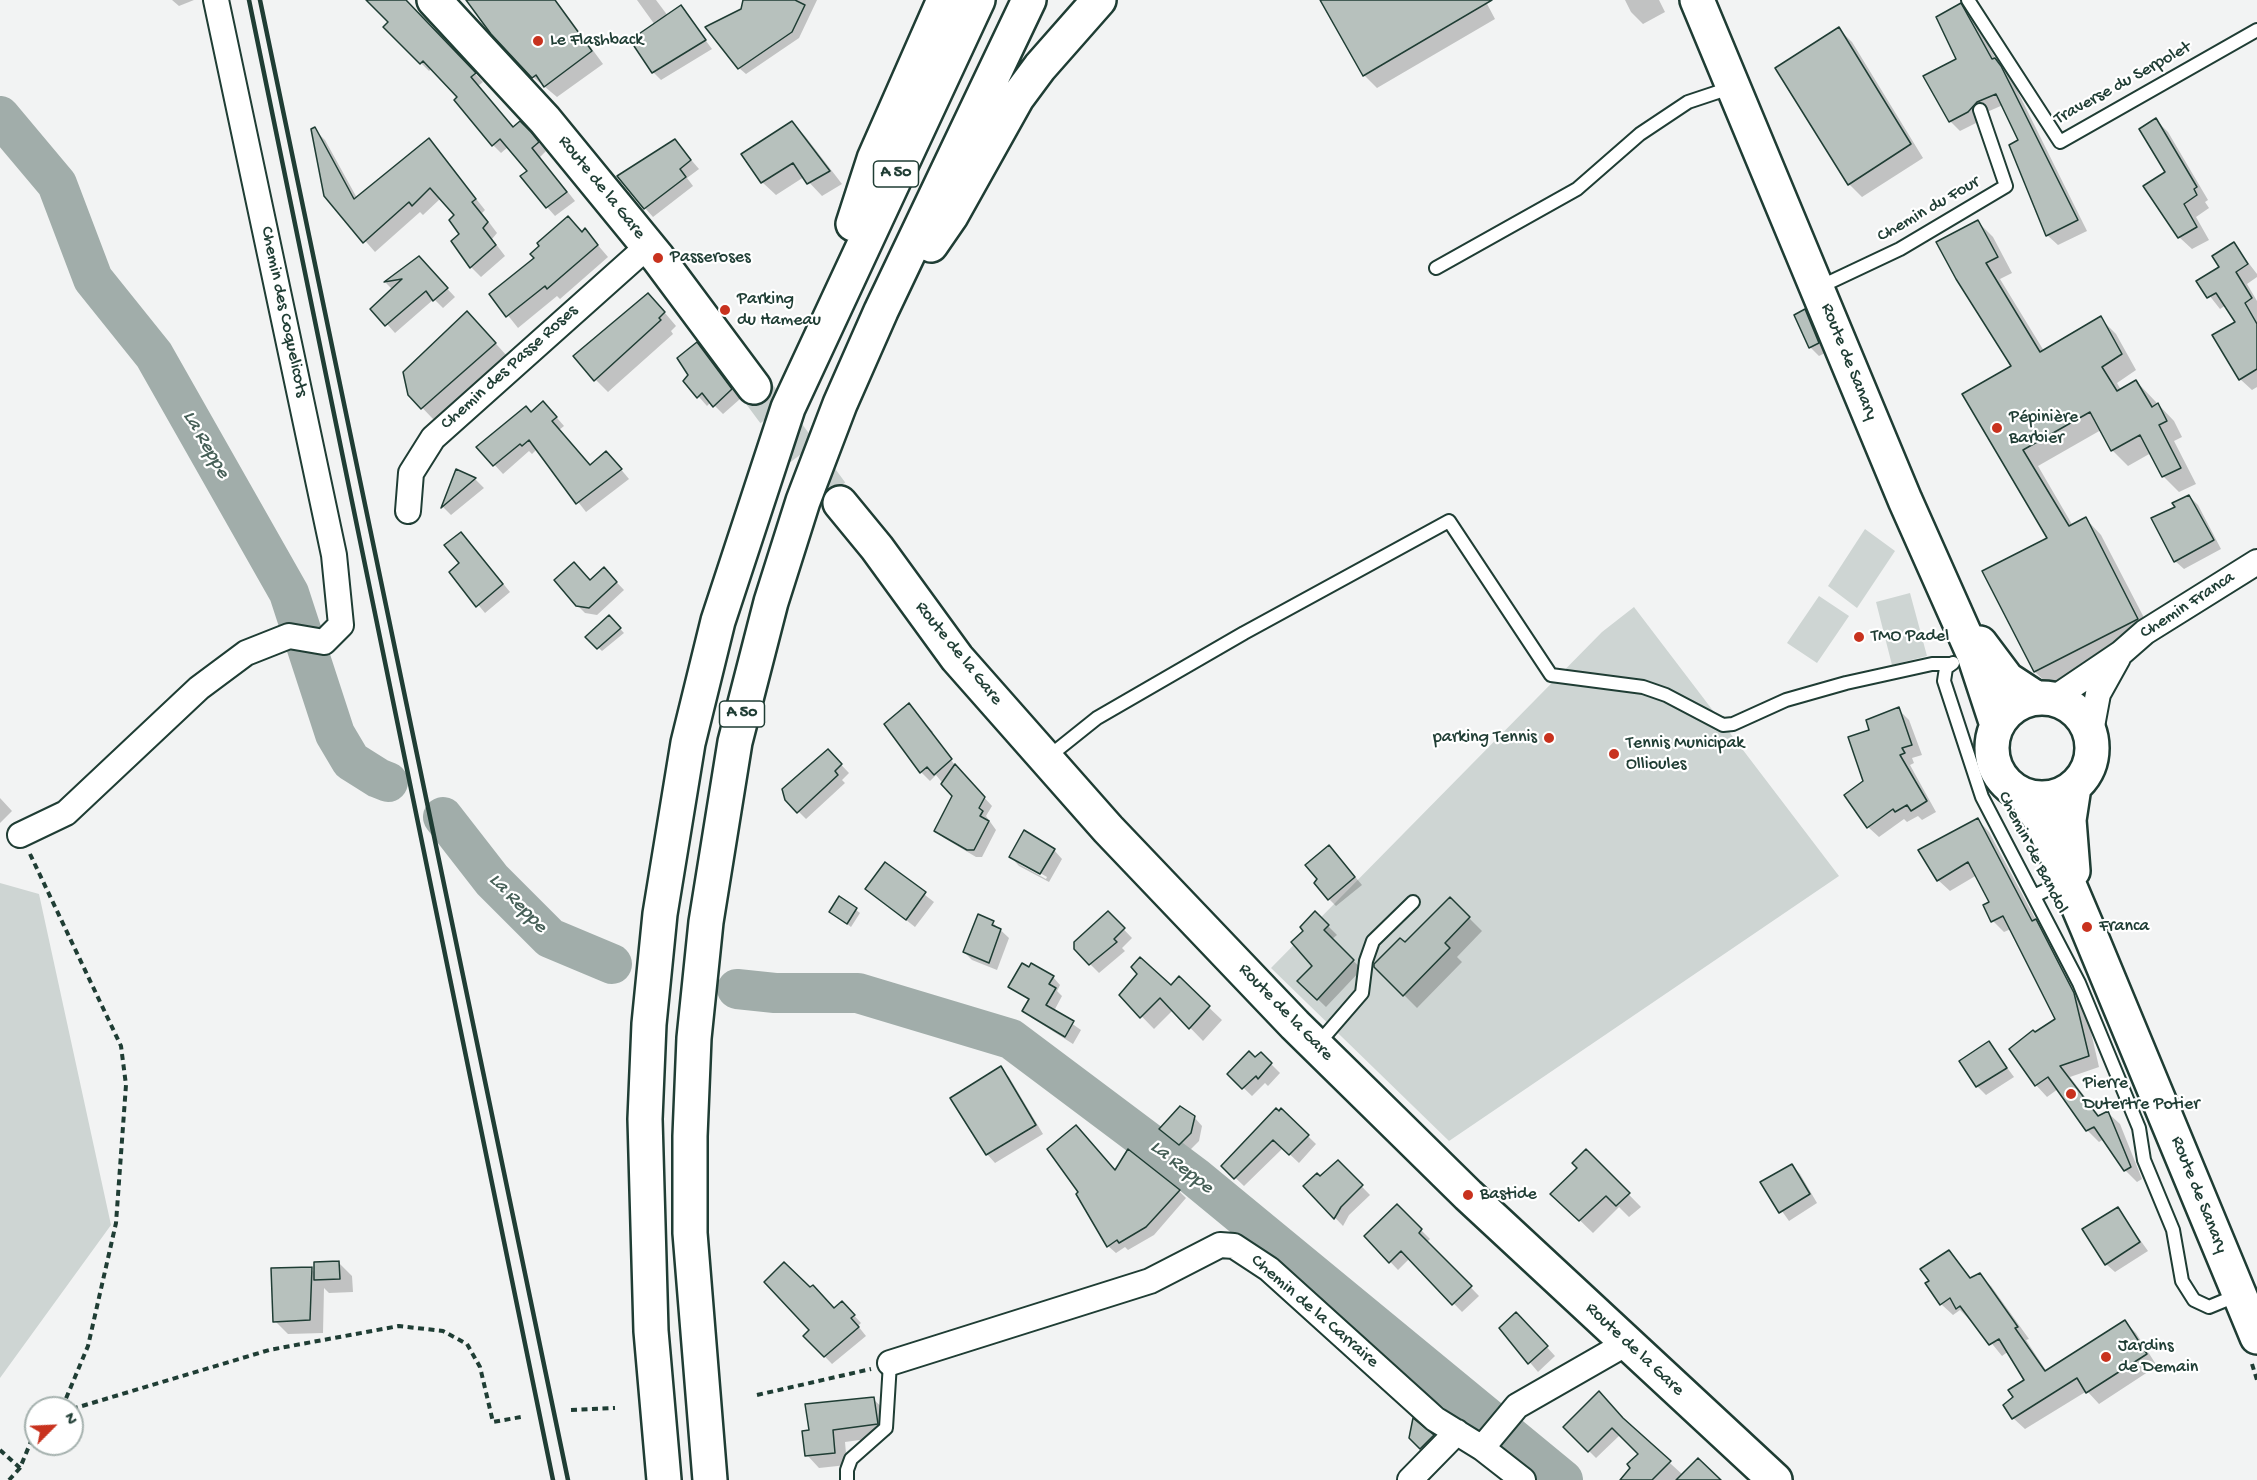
<!DOCTYPE html>
<meta charset="utf-8">
<style>
body{margin:0}
#map{position:relative;width:2257px;height:1480px;overflow:hidden;background:#f2f3f3;font-family:"Gochi Hand",sans-serif}
canvas{display:block}
.north{position:absolute;left:24px;top:1396px;width:60px;height:60px;box-sizing:border-box;background:#fff;border:2px solid #a5b1ae;border-radius:50%;rotate:66deg;font-size:16px;font-weight:700;line-height:24px;text-align:center;color:#1f3d34}
.north::after{content:'';display:block;margin:auto;width:21px;height:27px;background:#c8321e;clip-path:polygon(50% 0,100% 100%,50% 72%,0 100%)}
</style>
<div id="map">
<canvas width="2257" height="1480"></canvas>
<div class="north">N</div>
</div>
<script>
const g = document.querySelector('canvas').getContext('2d');
g.lineJoin = 'round';
function paint(path, color) { g.fillStyle = color; g.fill(path, 'evenodd'); }
const toPath = rows => new Path2D(rows.map(r => 'M' + r).join(''));
function trace(path, color, width, dash) { g.strokeStyle = color; g.lineWidth = width; g.lineCap = dash ? 'butt' : 'round'; g.setLineDash(dash || []); g.stroke(path); }
function drawText(font, color, halo, rows, align = 'center') {
  g.font = font + ' "Gochi Hand",sans-serif'; g.lineWidth = 4.5; g.setLineDash([]); g.textBaseline = 'middle'; g.strokeStyle = halo; g.fillStyle = color; for (const [text, x, y, turn = 0] of rows) {
    g.save(); g.translate(x, y); g.rotate((+turn || 0) * Math.PI / 180); g.textAlign = isNaN(turn) ? turn : align; if (halo) g.strokeText(text, 0, 0); g.fillText(text, 0, 0); g.restore();
  }
}
paint(toPath([
 [1865,529,1895,551,1857,608,1828,586],
 [1910,593,1927,656,1892,665,1876,602],
 [1819,596,1849,616,1817,663,1787,643],
 [1634,607,1839,876,1449,1141,1271,968,1602,632],
 [0,883,39,894,111,1225,0,1378]
]), '#ced5d3');
paint(toPath([
 [172,0,194,0,179,6],
 [367,0,404,0,483,82,478,86,514,129,520,123,539,143,546,151,540,157,575,201,555,216,547,207,529,171,508,147,501,153,493,145,459,97,432,68,429,71,385,27,390,22],
 [481,0,556,0,603,64,557,97,533,77],
 [637,0,656,0,668,16,681,7,712,49,661,80,653,72,655,25],
 [745,0,817,0,799,38,746,74,739,68],
 [1322,0,1485,0,1495,19,1377,88,1364,75],
 [1625,0,1659,0,1665,12,1643,24,1631,12],
 [1960,5,1971,15,1997,61,2011,78,2087,231,2058,245,2047,235,2020,141,2003,105,1987,112,1978,122,1960,131,1950,121,1958,60],
 [1839,29,1852,42,1923,158,1862,197,1849,184],
 [2155,119,2168,132,2208,200,2205,202,2209,208,2196,217,2209,240,2192,249,2179,237],
 [792,123,805,136,842,184,822,196,804,177,776,195,762,182,743,154],
 [314,129,325,140,357,198,429,140,485,210,482,213,497,233,492,239,505,256,481,277,471,267,456,216,441,198,423,215,420,212,375,252,326,196],
 [675,141,699,169,687,178,693,186,653,217,645,208],
 [1977,221,1993,237,2012,273,2000,279,2044,351,2100,318,2116,334,2136,370,2117,383,2121,390,2136,381,2174,421,2182,437,2174,441,2196,484,2179,492,2164,477,2151,453,2128,466,2112,450,2101,430,2038,466,2073,526,2086,519,2101,535,2153,635,2051,687,2035,672,1984,572,2049,538,1964,394,2013,366,1957,279],
 [585,230,608,257,560,299,557,296,518,328,491,294,536,258],
 [2234,244,2257,274,2257,277,2247,284,2257,301,2257,387,2252,390,2240,379,2237,322,2226,305,2220,309,2198,281,2221,267],
 [419,258,455,297,443,308,434,299,395,333,387,324,393,290,386,283],
 [660,307,676,326,671,331,673,334,608,392,596,380],
 [1805,311,1814,320,1827,352,1819,356,1810,347],
 [479,325,507,356,434,420,410,395],
 [697,344,740,399,723,414,711,402,707,406,685,381,690,376],
 [552,412,564,426,559,430,591,466,614,461,629,479,586,512,537,449,532,454,529,451,503,474,478,447],
 [456,471,475,479,484,488,451,515,443,507],
 [2189,496,2198,505,2221,549,2184,569,2175,561,2177,508],
 [468,541,510,592,485,613,451,572,462,564],
 [604,569,624,590,597,615,585,613,577,605,591,582],
 [609,617,624,633,602,651,587,637],
 [909,705,933,732,931,734,958,769,992,806,986,816,996,830,982,857,976,857,944,838,936,830,953,796,936,775,930,781,921,772,886,724],
 [1898,709,1909,720,1922,755,1912,758,1914,763,1910,765,1936,812,1922,820,1918,816,1907,822,1904,819,1879,837,1868,827,1865,782],
 [828,751,849,773,842,780,845,783,806,819,786,799],
 [0,798,12,811,0,823],
 [1978,820,1989,832,2036,920,2048,932,2085,1006,2099,1067,2070,1077,2100,1117,2108,1113,2120,1124,2142,1179,2137,1182,2125,1170,2104,1139,2099,1142,2087,1130,2058,1089,2047,1097,2036,1085,2035,1034,2057,1019,2011,929,2004,932,1993,921,1992,903,1977,875,1950,891,1938,880],
 [1054,850,1062,859,1049,882,1019,866,1011,857],
 [1019,861,1047,877,1046,879,1019,864],
 [1337,855,1362,885,1336,906,1329,899],
 [885,864,934,902,915,927,867,889],
 [840,898,860,913,851,927,835,915],
 [1450,899,1482,931,1457,957,1462,962,1417,1008,1376,967,1405,944],
 [1108,913,1132,938,1122,948,1125,951,1099,973,1075,949],
 [1315,913,1337,935,1331,940,1362,969,1326,1007,1299,981,1314,966,1305,931],
 [993,923,1009,938,997,970,972,960,964,952],
 [1053,977,1060,985,1057,991,1062,996,1054,1011,1081,1030,1073,1044,1032,1018,1024,1011,1030,1001,1010,987],
 [1179,979,1222,1020,1203,1041,1173,1010,1154,1029,1121,995,1171,987],
 [1989,1043,2014,1077,1986,1095,1977,1086],
 [1261,1054,1280,1073,1268,1086,1265,1083,1252,1096,1229,1074],
 [1000,1068,1009,1077,1043,1134,995,1163,987,1154],
 [1281,1110,1316,1144,1299,1163,1283,1148,1244,1186,1223,1166],
 [1194,1117,1202,1126,1199,1141,1188,1152,1169,1136],
 [1586,1151,1641,1207,1629,1217,1619,1207,1593,1233,1565,1206],
 [1338,1162,1370,1195,1349,1215,1343,1226,1305,1186,1320,1178],
 [1792,1166,1800,1174,1817,1203,1789,1221,1762,1183],
 [1115,1172,1179,1191,1186,1198,1154,1235,1128,1250,1125,1247,1116,1253,1108,1246],
 [1397,1206,1430,1239,1427,1242,1479,1296,1462,1312,1410,1258,1398,1270,1366,1236],
 [2118,1209,2148,1251,2115,1272,2106,1264],
 [1949,1252,1972,1279,1979,1275,1991,1286,2029,1339,2026,1340,2047,1372,2125,1322,2136,1333,2157,1366,2099,1404,2087,1391,2025,1429,2013,1418,2015,1398,2027,1380,2009,1351,2002,1356,1971,1318,1969,1319,1960,1310,1953,1315,1941,1304,1931,1281],
 [339,1263,352,1276,353,1292,329,1293,324,1288,323,1333,288,1334,275,1321,311,1269,315,1273],
 [834,1309,849,1310,861,1323,858,1326,866,1336,832,1364,805,1336],
 [1524,1322,1555,1356,1538,1372,1501,1328],
 [873,1399,886,1411,890,1436,845,1442,847,1465,819,1468,807,1455,810,1431],
 [1414,1421,1441,1445,1430,1456,1411,1438],
 [1626,1423,1683,1475,1718,1480,1626,1480,1640,1454,1620,1435,1596,1458,1565,1427]
]), '#0003');
trace(toPath([
 [0,116,57,184,93,279,154,355,289,593,335,734,351,761,378,778,388,782],
 [443,817,492,880,550,938,612,964],
 [737,989,775,993,858,993,1011,1039,1195,1177,1563,1480]
]), '#a1adaa', 40);
const building = toPath([
 [366,0,406,0,476,73,471,77,513,127,520,121,531,132,539,142,532,148,567,192,546,208,520,176,527,171,500,139,492,146,454,100,457,97,423,61,420,64,383,27,388,22,366,0],
 [466,0,555,0,592,51,544,87,536,75,532,78,491,34,466,0],
 [743,0,795,0,805,5,792,32,738,69,705,27,741,9,743,0],
 [1320,0,1492,0,1363,76,1320,0],
 [1961,3,1992,59,1995,58,2001,66,2078,220,2046,236,2009,145,2018,140,1996,94,1977,102,1968,112,1949,122,1923,76,1956,59,1936,17,1961,3],
 [681,5,706,40,652,73,630,40,681,5],
 [1839,27,1911,144,1848,185,1775,68,1839,27],
 [2156,118,2197,187,2194,189,2197,195,2184,204,2197,227,2178,238,2143,186,2165,172,2139,129,2156,118],
 [792,121,830,171,807,184,793,163,761,183,741,154,792,121],
 [315,127,354,199,429,138,476,199,472,202,488,222,483,228,496,245,470,268,451,241,459,234,449,220,454,215,430,188,412,206,409,202,363,243,324,196,311,129,315,127],
 [675,139,691,160,680,169,686,177,644,209,617,176,675,139],
 [568,216,582,232,585,228,598,245,547,289,545,286,506,317,489,294,534,258,530,254,539,246,537,243,568,216],
 [1978,220,1998,257,1986,263,2040,352,2101,316,2122,354,2102,367,2117,391,2136,380,2152,407,2158,403,2167,421,2159,425,2181,468,2162,477,2140,435,2111,451,2090,412,2023,450,2069,526,2086,517,2138,619,2034,672,1982,571,2047,538,1962,394,2011,366,1956,279,1936,242,1978,220],
 [2234,242,2248,264,2236,272,2252,298,2245,303,2257,324,2257,369,2239,380,2212,335,2235,322,2216,293,2207,298,2196,281,2219,267,2212,256,2234,242],
 [419,256,448,288,433,301,426,291,385,326,370,309,402,279,384,282,419,256],
 [648,293,665,312,659,318,661,320,594,381,573,356,648,293],
 [1805,309,1819,343,1809,348,1794,315,1805,309],
 [467,311,496,343,421,409,408,395,403,372,467,311],
 [697,342,732,389,713,407,702,393,697,398,683,381,688,375,677,358,697,342],
 [543,401,557,417,552,421,590,465,606,451,622,469,576,504,529,440,522,446,520,444,493,466,476,447,526,406,531,412,543,401],
 [456,469,476,478,441,508,456,469],
 [2189,495,2214,540,2174,562,2151,518,2175,507,2172,503,2189,495],
 [461,532,503,584,476,607,449,572,459,563,444,545,461,532],
 [574,562,590,580,604,567,617,582,589,608,576,606,554,580,574,562],
 [609,615,621,628,597,649,585,637,609,615],
 [909,703,952,759,934,775,927,767,920,773,884,724,909,703],
 [1899,707,1912,745,1902,748,1905,753,1900,755,1927,801,1911,811,1907,805,1895,812,1893,809,1867,828,1844,795,1863,781,1848,737,1869,730,1866,720,1899,707],
 [828,749,842,764,835,771,838,775,797,813,785,800,782,789,828,749],
 [955,764,985,797,979,808,983,811,980,816,989,821,974,850,967,850,934,831,952,796,941,784,955,764],
 [1978,818,2032,921,2036,919,2074,993,2089,1056,2060,1066,2098,1116,2108,1111,2131,1167,2124,1171,2094,1127,2086,1131,2048,1077,2035,1086,2009,1049,2033,1030,2035,1032,2055,1019,2003,916,1991,922,1983,905,1989,902,1968,862,1937,881,1918,850,1978,818],
 [1024,830,1055,849,1040,874,1009,857,1024,830],
 [1329,845,1355,877,1328,900,1314,883,1317,879,1305,865,1329,845],
 [885,862,926,892,906,920,865,889,885,862],
 [839,896,857,908,847,924,829,912,839,896],
 [1450,897,1470,917,1445,943,1450,948,1403,996,1374,967,1374,964,1400,938,1405,942,1450,897],
 [1108,911,1125,928,1114,939,1117,942,1089,965,1074,949,1074,942,1108,911],
 [1315,911,1329,925,1324,930,1354,960,1317,1000,1297,981,1312,966,1291,942,1303,931,1300,927,1315,911],
 [978,914,994,921,992,925,1001,929,989,963,963,952,978,914],
 [1140,957,1171,985,1179,976,1210,1006,1189,1029,1160,998,1140,1018,1119,995,1137,974,1131,967,1140,957],
 [1022,963,1029,967,1031,963,1054,976,1049,984,1056,988,1046,1005,1074,1021,1065,1037,1022,1011,1029,999,1008,987,1022,963],
 [1989,1041,2007,1068,1976,1087,1959,1061,1989,1041],
 [1249,1051,1255,1057,1261,1052,1272,1063,1258,1079,1256,1076,1242,1089,1227,1074,1249,1051],
 [1001,1066,1036,1125,986,1155,950,1098,1001,1066],
 [1180,1106,1195,1116,1191,1133,1179,1145,1159,1129,1180,1106],
 [1276,1108,1279,1111,1281,1108,1309,1135,1289,1155,1273,1140,1234,1179,1221,1166,1276,1108],
 [1076,1125,1115,1170,1128,1149,1180,1190,1146,1227,1119,1243,1117,1240,1107,1247,1076,1194,1078,1192,1047,1149,1076,1125],
 [1586,1149,1630,1193,1616,1206,1606,1196,1579,1221,1550,1194,1577,1168,1572,1163,1586,1149],
 [1338,1160,1363,1185,1341,1207,1334,1219,1303,1186,1317,1173,1320,1176,1338,1160],
 [1792,1164,1810,1194,1779,1213,1760,1182,1792,1164],
 [1397,1204,1422,1229,1419,1233,1472,1286,1452,1305,1401,1251,1389,1263,1364,1236,1397,1204],
 [2118,1207,2140,1242,2105,1265,2082,1229,2118,1207],
 [1949,1250,1970,1278,1980,1273,2018,1327,2015,1328,2045,1371,2125,1320,2147,1354,2086,1393,2077,1378,2012,1419,2003,1405,2013,1397,2008,1390,2024,1380,1999,1339,1989,1345,1960,1306,1956,1309,1950,1298,1940,1305,1925,1283,1929,1281,1920,1269,1949,1250],
 [339,1261,340,1279,314,1280,314,1262,339,1261],
 [784,1262,810,1287,813,1285,834,1308,842,1301,855,1315,851,1318,859,1327,824,1357,803,1336,809,1330,764,1282,784,1262],
 [312,1267,310,1320,273,1322,271,1268,312,1267],
 [1516,1312,1548,1346,1528,1364,1499,1328,1516,1312],
 [1599,1391,1623,1418,1671,1461,1652,1480,1620,1480,1630,1468,1627,1464,1638,1454,1612,1428,1588,1452,1563,1427,1599,1391],
 [874,1397,878,1424,833,1430,835,1453,805,1456,802,1431,809,1430,805,1404,874,1397],
 [1413,1418,1434,1435,1420,1449,1409,1438,1413,1418],
 [1698,1458,1721,1480,1676,1480,1698,1458]
]);
paint(building, '#b7c1bd');
trace(building, '#1f3d34', 1.5);
trace(toPath([
 [754,387,840,503]
]), '#c8cfcd', 33, [33, 16]);
const lane = toPath([
 [1968,0,2060,142,2257,30],
 [1436,268,1577,189,1640,134,1688,102,1733,87],
 [1828,283,1900,249,2006,186,1980,110],
 [1953,663,1946,668,1944,681,1982,797,2079,983,2139,1128,2144,1160,2173,1230,2182,1281,2194,1300,2209,1307,2238,1295],
 [1047,758,1097,718,1244,633,1449,521,1551,675,1643,687,1666,695,1723,725,1733,724,1786,700,1846,683,1932,664,1950,664],
 [2034,896,2065,881],
 [1317,1045,1362,993,1366,961,1373,941,1413,902],
 [847,1480,847,1470,851,1459,886,1428,890,1363]
]);
const street = toPath([
 [408,511,411,473,433,438,648,246],
 [2053,699,2121,653,2145,632,2257,562],
 [2090,737,2098,694,2118,658],
 [20,835,66,813,199,688,246,653,289,636,324,642,341,625,334,555,216,0],
 [890,1363,1150,1281,1220,1245,1234,1246,1269,1269,1435,1419,1482,1448,1523,1480],
 [1482,1448,1517,1406,1627,1343],
 [1410,1480,1457,1432]
]);
const secondary = toPath([
 [434,0,545,120,658,258,754,387],
 [1697,0,1905,500,1974,655,1997,725],
 [840,503,877,548,957,658,1108,829,1295,1025,1468,1195,1775,1480],
 [1980,643,2007,679,2036,698],
 '1992 748a50 50 0 1 1 100 0a50 50 0 1 1-100 0Z',
 [2026,796,2045,828,2087,927,2257,1337],
 [2073,871,2069,820,2074,787]
]);
const highway = toPath([
 [853,224,874,159,944,0],
 [931,245,951,216,1017,98,1040,67,1099,0],
 [664,1480,651,1331,645,1119,649,1024,660,914,688,743,718,621,788,408,978,0],
 [710,1480,690,1233,690,1136,694,1038,706,922,735,742,771,602,803,501,840,404,881,311,1029,0]
]);
trace(lane, '#1f3d34', 16);
trace(street, '#1f3d34', 28);
trace(secondary, '#1f3d34', 38);
trace(highway, '#1f3d34', 38);
trace(toPath([
 [2098,780,2105,768,2109,751],
 [30,854,121,1046,126,1085,116,1223,88,1346,62,1408],
 [2252,1364,2257,1380],
 [757,1395,871,1369],
 [72,1409,269,1350,399,1326,443,1331,467,1344,480,1367,493,1422,521,1417],
 [571,1410,615,1408],
 [0,1450,20,1468],
 [9,1480,20,1468,36,1429]
]), '#1f3d34', 4, [6, 4.5]);
trace(lane, '#fff', 12);
trace(street, '#fff', 24);
trace(secondary, '#fff', 33);
trace(highway, '#fff', 33);
trace(toPath([
 [249,0,553,1480],
 [260,0,568,1480]
]), '#1f3d34', 4.5);
for (const [x, y, r, color] of [
 [538,41,6,"#c8321e"],
 [658,258,6,"#c8321e"],
 [725,310,6,"#c8321e"],
 [1997,428,6,"#c8321e"],
 [1859,637,6,"#c8321e"],
 [1549,738,6,"#c8321e"],
 [1614,754,6,"#c8321e"],
 [2087,927,6,"#c8321e"],
 [2071,1094,6,"#c8321e"],
 [1468,1195,6,"#c8321e"],
 [2106,1357,6,"#c8321e"]
]) { const dot = new Path2D(); dot.arc(x, y, r, 0, 2 * Math.PI); g.fillStyle = color; g.fill(dot); trace(dot, '#fff', 2); }
for (const [x, y, w] of [
 [896,174,45],
 [742,714,45]
]) { const box = new Path2D(); box.roundRect(x - w / 2, y - 13, w, 26, 4.5); g.fillStyle = '#fff'; g.fill(box); trace(box, '#1f3d34', 1.5); }
drawText('bold 16px', '#1f3d34', null, [
 ["A 50",896,174],
 ["A 50",742,714]
]);
drawText('18px', '#1f3d34', '#fff', [
 ["Le Flashback",550,41],
 ["Passeroses",670,258],
 ["Parking",737,300],
 ["du Hameau",737,321],
 ["Pépinière",2009,418],
 ["Barbier",2009,439],
 ["TMO Padel",1871,637],
 ["parking Tennis",1537,738,"right"],
 ["Tennis Municipak",1626,744],
 ["Ollioules",1626,765],
 ["Franca",2099,927],
 ["Pierre",2083,1084],
 ["Dutertre Potier",2083,1105],
 ["Bastide",1480,1195],
 ["Jardins",2118,1347],
 ["de Demain",2118,1368]
], 'left');
drawText('18px', '#1f3d34', '#fff', [
 ["Traverse du Serpolet",2123,84,-29],
 ["Route de la Gare",601,188,51],
 ["Chemin du Four",1929,210,-30],
 ["Chemin des Coquelicots",283,312,78],
 ["Route de Sanary",1848,362,68],
 ["Chemin des Passe Roses",510,368,-42],
 ["Chemin Franca",2188,606,-33],
 ["Route de la Gare",958,654,51],
 ["Chemin de Bandol",2032,853,63],
 ["Route de la Gare",1285,1013,46],
 ["Route de Sanary",2198,1195,68],
 ["Chemin de la Carraire",1314,1312,41],
 ["Route de la Gare",1634,1350,43]
]);
drawText('italic 20px', '#465f57', '#fff', [
 ["La Reppe",205,445,60],
 ["La Reppe",517,904,46],
 ["La Reppe",1181,1168,38]
]);
</script>
